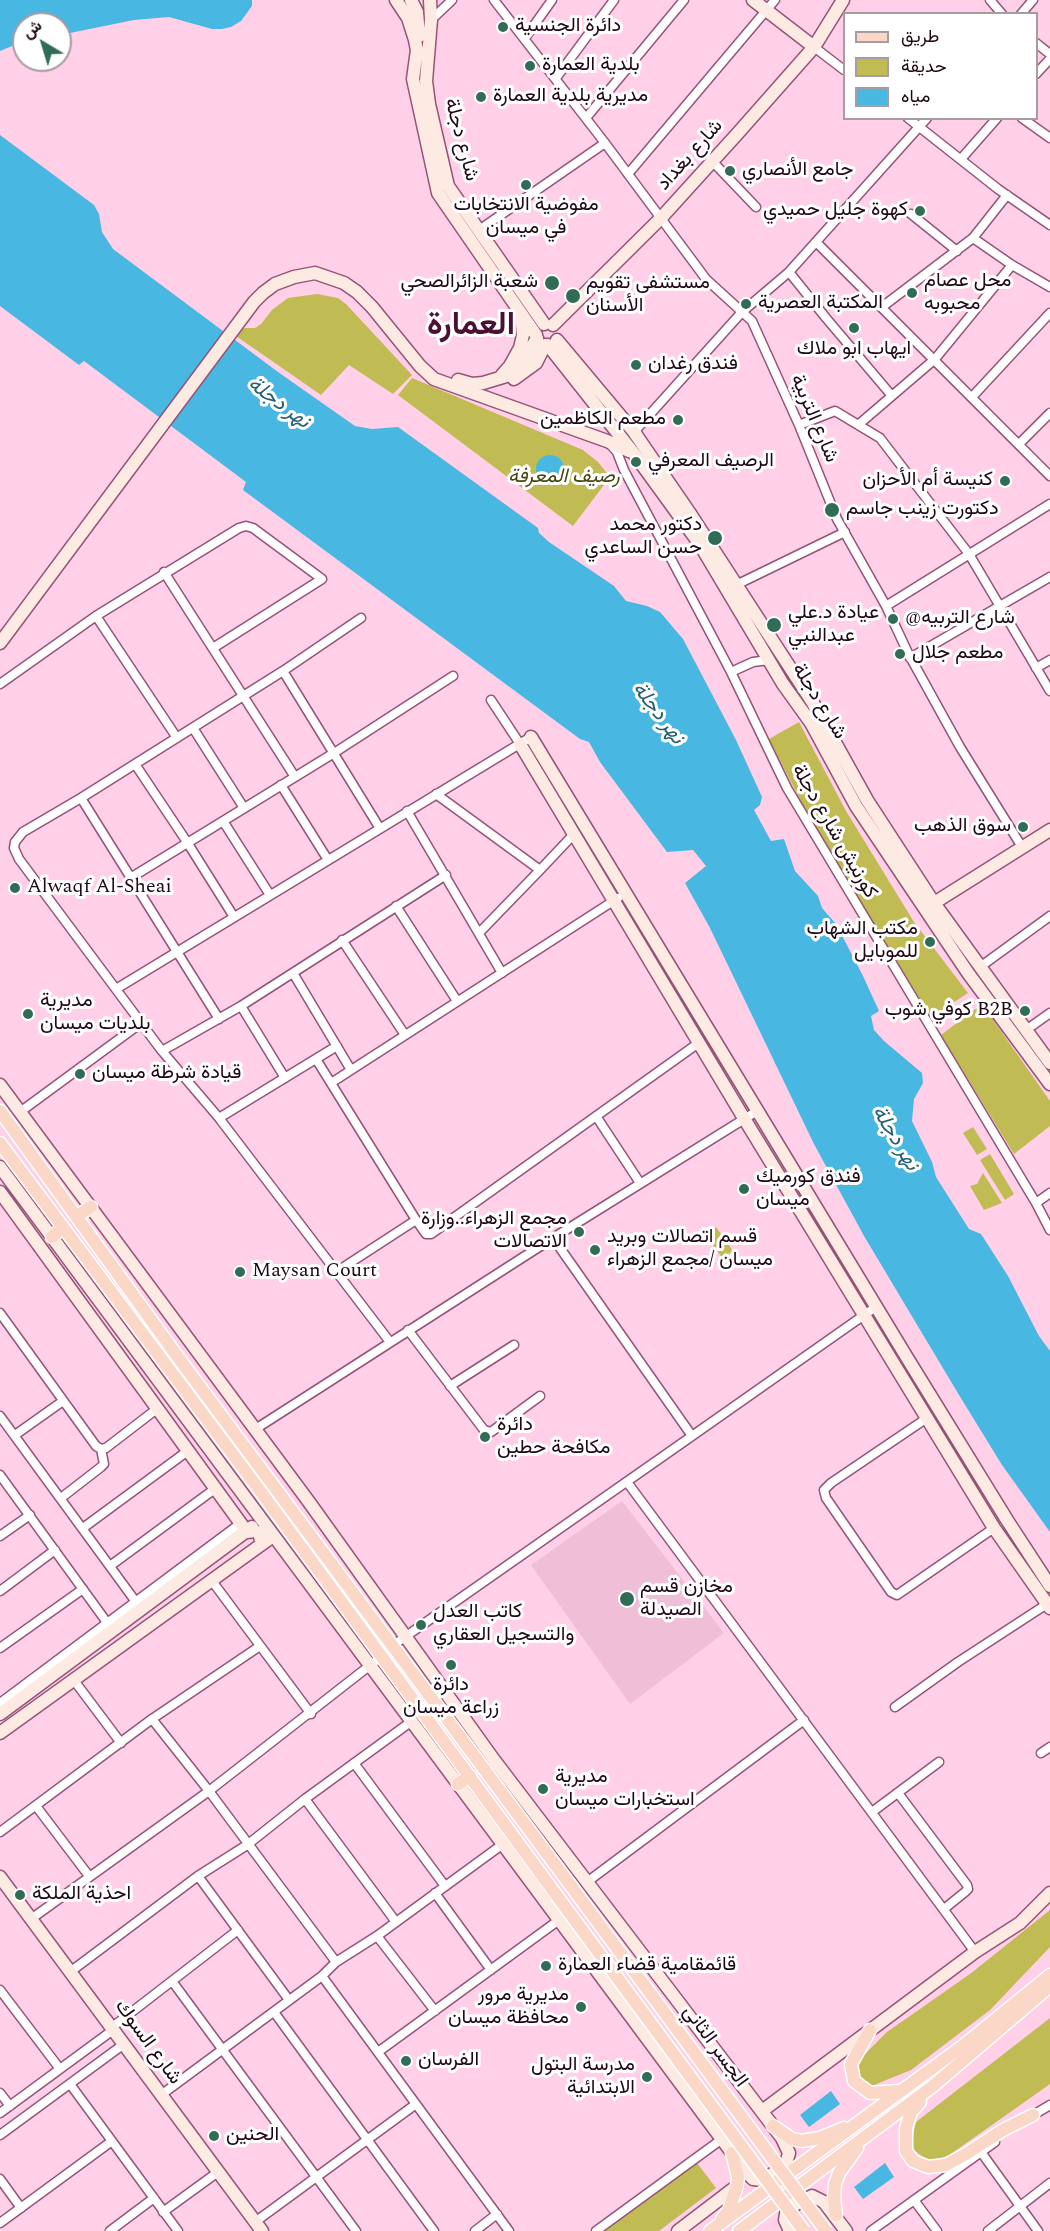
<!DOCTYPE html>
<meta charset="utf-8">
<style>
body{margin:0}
#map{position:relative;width:1050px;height:2231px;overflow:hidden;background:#ffd0e8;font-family:Spectral,Vazirmatn,serif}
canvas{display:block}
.legend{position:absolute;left:843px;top:12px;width:195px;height:108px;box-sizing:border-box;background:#fff;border:2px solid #a69ca1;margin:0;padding:8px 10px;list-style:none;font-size:18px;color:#200715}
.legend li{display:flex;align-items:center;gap:12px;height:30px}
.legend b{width:30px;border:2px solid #a69ca1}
.north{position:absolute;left:12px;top:12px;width:60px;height:60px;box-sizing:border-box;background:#fff;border:2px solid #a69ca1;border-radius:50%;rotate:322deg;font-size:16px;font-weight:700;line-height:24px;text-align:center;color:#200715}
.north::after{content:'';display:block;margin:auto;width:21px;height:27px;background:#316c56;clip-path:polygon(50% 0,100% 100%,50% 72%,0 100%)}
</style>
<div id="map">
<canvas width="1050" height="2231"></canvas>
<ul class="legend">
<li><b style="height:8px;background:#fbd7c7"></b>طريق</li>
<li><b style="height:16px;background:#c0bb52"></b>حديقة</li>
<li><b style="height:16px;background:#48b7e1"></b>مياه</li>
</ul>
<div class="north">ش</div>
</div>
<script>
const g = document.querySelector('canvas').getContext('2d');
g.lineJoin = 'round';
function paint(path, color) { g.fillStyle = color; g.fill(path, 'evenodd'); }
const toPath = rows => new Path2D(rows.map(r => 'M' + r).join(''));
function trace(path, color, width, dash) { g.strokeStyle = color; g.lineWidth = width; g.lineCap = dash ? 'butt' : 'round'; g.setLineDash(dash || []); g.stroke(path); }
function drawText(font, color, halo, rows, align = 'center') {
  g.font = font + ' Spectral,Vazirmatn,serif'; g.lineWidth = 6; g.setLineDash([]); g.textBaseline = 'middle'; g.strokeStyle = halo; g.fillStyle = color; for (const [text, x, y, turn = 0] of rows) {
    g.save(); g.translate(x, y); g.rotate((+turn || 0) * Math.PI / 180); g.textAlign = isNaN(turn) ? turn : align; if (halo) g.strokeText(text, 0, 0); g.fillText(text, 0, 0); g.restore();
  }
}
paint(toPath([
 [622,1501,724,1633,630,1704,531,1565]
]), '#efbed7');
paint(toPath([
 [317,294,338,298,346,304,412,375,393,394,349,365,321,395,236,336,244,328,255,328,261,324,272,310,288,298],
 [412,378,583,450,598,462,610,477,573,526,398,395],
 [799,722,846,811,914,922,968,993,931,1017,812,823,769,739],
 [982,1004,1050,1101,1050,1126,1014,1154,941,1035],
 [973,1127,987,1149,977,1155,963,1133],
 [990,1154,1014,1194,1005,1200,980,1160],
 [983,1173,1002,1203,984,1210,970,1186,977,1184],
 [716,1227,733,1251,722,1258,706,1234],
 [1050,1910,1050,1947,990,2010,911,2070,869,2087,860,2084,855,2064,887,2032,970,1974],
 [1050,2018,1050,2084,948,2156,932,2160,923,2157,914,2150,912,2140,916,2122],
 [694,2159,716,2188,659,2231,600,2231]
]), '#c0bb52');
paint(toPath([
 [0,0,252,0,252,6,241,21,231,27,222,29,212,29,169,17,134,20,60,35,60,24,24,24,24,41,0,51],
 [0,135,94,205,99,214,102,232,113,249,278,372,355,426,372,429,398,427,538,528,539,533,549,542,614,586,626,601,647,606,660,612,683,639,736,740,762,797,760,805,754,810,771,841,784,839,795,871,818,896,822,908,836,924,863,976,879,1011,871,1016,874,1030,884,1041,922,1073,923,1083,914,1099,912,1121,932,1162,936,1177,969,1229,981,1234,1008,1276,1039,1336,1050,1351,1050,1532,1002,1465,959,1395,864,1236,814,1144,710,928,685,883,706,866,693,850,667,852,600,762,589,742,580,739,243,490,246,482,84,361,79,365,0,306],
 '536 469a14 14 0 1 1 28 0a14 14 0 1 1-28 0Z',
 [831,2091,840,2104,809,2127,800,2115],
 [885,2163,894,2177,863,2199,854,2187]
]), '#48b7e1');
const street = toPath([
 [494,0,605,143,706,279,752,321,799,425,837,519,886,606,908,653,960,747,1022,847],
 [990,0,1002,14],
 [1021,14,1033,0],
 [431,20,452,0],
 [525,38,552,0],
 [1036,43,1050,54],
 [814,47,844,70],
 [1036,74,1050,59],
 [556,78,614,0],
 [586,118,684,0],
 [908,118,998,189,1050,225],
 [1022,118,1050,138],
 [961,159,997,118],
 [712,161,756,207],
 [628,174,775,0],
 [911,214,957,251],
 [479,230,605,143],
 [973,238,1012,265,1050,287],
 [816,242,1050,476],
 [789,272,826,318,892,396],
 [882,307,973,238,1007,195],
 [972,397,1050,313],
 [799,425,835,411,880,438,969,554,1050,691],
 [858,425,935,359,1012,265],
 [634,432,742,312,789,272,927,118],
 [610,444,617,452,624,470,731,672,787,788,1036,1203,1050,1230],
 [1019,444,1050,413],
 [164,572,295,777],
 [736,585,845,532],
 [886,606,1050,504],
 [96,616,177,738],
 [361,618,283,671,81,798,23,832,15,842,14,848,19,859,162,1051,219,1118,390,1342],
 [910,658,1050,577],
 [1036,668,1050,660],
 [283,671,379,827],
 [731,672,753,662,769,660],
 [0,684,96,616,239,528,246,526,253,528,322,579,213,648],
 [491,700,520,744],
 [193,728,244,808],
 [135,764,187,842,234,917],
 [281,785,328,860],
 [436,794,540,870,573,835],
 [81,798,219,1019],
 [407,811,502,973],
 [223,821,270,895],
 [132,877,334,753,453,676],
 [396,906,457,1001],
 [479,933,540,870],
 [342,940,405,1035],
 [980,967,1050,916],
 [293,973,351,1070],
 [116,989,531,737],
 [241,1006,285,1078],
 [1026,1030,1050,1013],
 [162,1051,241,1006,446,875],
 [316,1059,416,1220,426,1234,431,1234,700,1042],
 [331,1083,618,898],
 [20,1112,141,1023],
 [596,1116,640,1183],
 [219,1118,337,1046],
 [1036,1203,1050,1193],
 [553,1238,692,1436,877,1306],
 [336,1272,416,1220],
 [0,1313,96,1446,101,1449,106,1448,158,1408],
 [408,1330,484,1430,491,1432,540,1396],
 [450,1386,514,1345],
 [0,1416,136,1602],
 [927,1418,831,1483,824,1490,826,1498,891,1592,897,1595,994,1528],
 [254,1430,553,1238,757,1111],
 [15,1435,63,1401],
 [0,1475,111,1628],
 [627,1482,975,1952],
 [61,1498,101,1467,104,1464,101,1449],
 [83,1528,189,1450],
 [0,1536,30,1515],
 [110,1566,216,1488],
 [212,1581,311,1714],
 [0,1591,55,1550],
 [392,1646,692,1436],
 [0,1648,83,1589],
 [73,1679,121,1743],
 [0,1703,241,1523],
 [895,1707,958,1662,1047,1604],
 [152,1719,209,1791,336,1962],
 [1041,1753,1050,1747],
 [354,1763,445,1886],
 [898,1793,967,1885,968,1889,965,1892,944,1909],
 [305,1799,396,1922],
 [36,1806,89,1876],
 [872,1812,939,1762],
 [0,1832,152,1719,260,1646],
 [198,1876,289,2000],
 [587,1882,804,1720],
 [435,1893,491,1970],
 [31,1919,209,1791,382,1656],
 [377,1936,435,2011],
 [70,1972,198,1876,247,1845,305,1799,412,1721],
 [322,1976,509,2231],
 [172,1981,356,2231],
 [0,1990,60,2069],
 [274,2012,434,2231],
 [111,2028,238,1930],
 [378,2052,559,1920],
 [70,2084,178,2231],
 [0,2093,10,2106],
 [161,2095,322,1976,336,1962,377,1936,503,1844],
 [0,2113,113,2030],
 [1030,2117,1050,2105],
 [0,2135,124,2044],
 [981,2152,1038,2231],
 [0,2179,21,2208],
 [914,2200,937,2231],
 [163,2212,218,2172],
 [255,2222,416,2104],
 [0,2223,112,2141],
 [110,2231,154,2198],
 [475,2231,497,2214],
 [596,2231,722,2139],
 [871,2231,995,2142],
 [988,2231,1050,2183]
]);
const secondary = toPath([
 [396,0,408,18,415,40,417,50,413,79,438,193,536,335],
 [411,0,417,12,419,36],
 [430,0,431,20,426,81,429,104,448,186,544,324],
 [753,0,814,47],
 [553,325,661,218,738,133,814,47,843,0],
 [557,340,634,432,691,515,813,703,867,800,934,903,1050,1063],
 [548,345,635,455,699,543,783,684,811,723,856,806,968,973,1050,1084],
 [502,375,510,366,520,348,523,335,521,314],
 [514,379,536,363,545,345],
 [458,380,472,384,483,383,513,374,523,362,537,338],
 [0,643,254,302,263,293,275,284,294,277,315,273,344,283,357,292,372,307,420,366,434,379,607,441,629,451],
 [531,737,906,1356,1007,1520,1050,1586],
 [520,744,745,1120,994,1528,1050,1608],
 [934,903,1050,830],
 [0,1085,309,1502,494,1760,782,2138,789,2153,786,2164,781,2169,762,2180,753,2179,747,2173,0,1167],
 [0,1192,247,1532,255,1531,259,1533,262,1544],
 [0,1714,252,1527],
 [0,1733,269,1539],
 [0,1877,262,2231],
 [762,2111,975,1952,1020,1923,1050,1893],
 [678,2231,737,2186],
 [790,2231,785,2220,786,2214,796,2204,812,2196,824,2202,846,2231]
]);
const primary = toPath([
 [0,1111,180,1360,571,1886],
 [0,1143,258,1488,557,1896],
 [77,1216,91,1207],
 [52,1237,63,1227],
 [458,1784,470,1776],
 [870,2030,851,2064,854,2081,870,2093,899,2091],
 [920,2102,911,2112,906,2128,906,2151,913,2161,928,2167,946,2165,966,2154,1003,2130,1033,2115],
 [773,2126,792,2139,802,2141,820,2138,844,2128],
 [836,2215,834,2198,835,2184,839,2173,857,2148],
 [722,2219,729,2210,737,2186,738,2177,732,2153],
 [710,2231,964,2045,1050,1975],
 [739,2231,933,2086,1050,1986]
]);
trace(street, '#955377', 11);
trace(secondary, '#955377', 15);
trace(primary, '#fff', 15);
trace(street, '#fff', 8);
trace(secondary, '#fdebe3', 12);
trace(primary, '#fbd7c7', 12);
const primaryBridge = toPath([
 [571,1886,826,2231],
 [557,1896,804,2231]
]);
trace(primaryBridge, '#fff', 15, []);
trace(primaryBridge, '#fbd7c7', 12);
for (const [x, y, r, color] of [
 [503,27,6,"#316c56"],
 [530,66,6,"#316c56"],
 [481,97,6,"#316c56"],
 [730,171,6,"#316c56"],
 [526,185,6,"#316c56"],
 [920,211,6,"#316c56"],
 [552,283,8,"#316c56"],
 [912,293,6,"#316c56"],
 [573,296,8,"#316c56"],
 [746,304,6,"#316c56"],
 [854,328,6,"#316c56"],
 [636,365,6,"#316c56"],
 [678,420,6,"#316c56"],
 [636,462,6,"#316c56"],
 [1005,481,6,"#316c56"],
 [832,510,8,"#316c56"],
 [715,538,8,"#316c56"],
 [893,619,6,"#316c56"],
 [774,625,8,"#316c56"],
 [900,654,6,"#316c56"],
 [1023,827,6,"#316c56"],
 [15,888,6,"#316c56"],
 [930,942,6,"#316c56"],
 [1025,1011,6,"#316c56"],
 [28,1014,6,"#316c56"],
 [80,1074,6,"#316c56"],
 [744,1189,6,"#316c56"],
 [579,1232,6,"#316c56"],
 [595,1250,6,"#316c56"],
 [240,1272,6,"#316c56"],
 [485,1437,6,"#316c56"],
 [627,1599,8,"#316c56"],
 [421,1625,6,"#316c56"],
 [451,1665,6,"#316c56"],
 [543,1789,6,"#316c56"],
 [20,1895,6,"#316c56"],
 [546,1966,6,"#316c56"],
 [581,2007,6,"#316c56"],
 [406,2061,6,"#316c56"],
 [647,2077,6,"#316c56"],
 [214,2136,6,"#316c56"]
]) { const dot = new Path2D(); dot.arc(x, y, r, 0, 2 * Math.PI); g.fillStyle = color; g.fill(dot); trace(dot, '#fff', 2); }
drawText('20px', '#200715', '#fff', [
 ["دائرة الجنسية",515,27],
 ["بلدية العمارة",542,66],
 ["مديرية بلدية العمارة",493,97],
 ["جامع الأنصاري",742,171],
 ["مفوضية الانتخابات",526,206,"center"],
 ["في ميسان",526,229,"center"],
 ["كهوة جليل حميدي",908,211,"right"],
 ["محل عصام",924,282],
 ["محبوبه",924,305],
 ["شعبة الزائرالصحي",538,283,"right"],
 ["مستشفى تقويم",586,284],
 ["الأسنان",586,307],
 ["المكتبة العصرية",758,304],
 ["ايهاب ابو ملاك",854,350,"center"],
 ["فندق رغدان",648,365],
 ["مطعم الكاظمين",666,420,"right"],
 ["الرصيف المعرفي",648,462],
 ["كنيسة أم الأحزان",993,481,"right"],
 ["دكتورت زينب جاسم",846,510],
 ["دكتور محمد",702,526,"right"],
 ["حسن الساعدي",702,549,"right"],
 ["عيادة د.علي",788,614],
 ["عبدالنبي",788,637],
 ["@شارع التربيه",905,619],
 ["مطعم جلال",912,654],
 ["سوق الذهب",1011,827,"right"],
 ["Alwaqf Al-Sheai",27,888],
 ["مكتب الشهاب",918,930,"right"],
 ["للموبايل",918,953,"right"],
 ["مديرية",40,1002],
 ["بلديات ميسان",40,1025],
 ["كوفي شوب B2B",1013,1011,"right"],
 ["قيادة شرطة ميسان",92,1074],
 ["فندق كورميك",756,1178],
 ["ميسان",756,1201],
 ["مجمع الزهراء..وزارة",567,1220,"right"],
 ["الاتصالات",567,1243,"right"],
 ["قسم اتصالات وبريد",607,1238],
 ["ميسان /مجمع الزهراء",607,1261],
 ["Maysan Court",252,1272],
 ["دائرة",497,1426],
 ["مكافحة حطين",497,1449],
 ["مخازن قسم",640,1588],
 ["الصيدلة",640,1611],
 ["كاتب العدل",433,1613],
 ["والتسجيل العقاري",433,1636],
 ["دائرة",451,1686,"center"],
 ["زراعة ميسان",451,1709,"center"],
 ["مديرية",555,1778],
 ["استخبارات ميسان",555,1801],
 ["احذية الملكة",32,1895],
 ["قائمقامية قضاء العمارة",558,1966],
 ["مديرية مرور",569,1996,"right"],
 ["محافظة ميسان",569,2019,"right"],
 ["الفرسان",418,2061],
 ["مدرسة البتول",635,2066,"right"],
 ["الابتدائية",635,2089,"right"],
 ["الحنين",226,2136]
], 'left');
drawText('20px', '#200715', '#fff', [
 ["شارع دجلة",460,140,75],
 ["شارع بغداد",691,156,-48],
 ["شارع التربية",813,419,67],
 ["شارع دجلة",818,702,58],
 ["كورنيش شارع دجلة",833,832,60],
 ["شارع السوك",147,2043,54],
 ["الجسر الثاني",714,2047,54]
]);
drawText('italic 20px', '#494613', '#fff', [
 ["رصيف المعرفة",564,478]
]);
drawText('italic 21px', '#256076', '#fff', [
 ["نهر دجلة",278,404,37],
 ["نهر دجلة",657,714,53],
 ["نهر دجلة",894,1139,59]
]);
drawText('bold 32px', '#4c1035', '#fff', [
 ["العمارة",471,328]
]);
</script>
